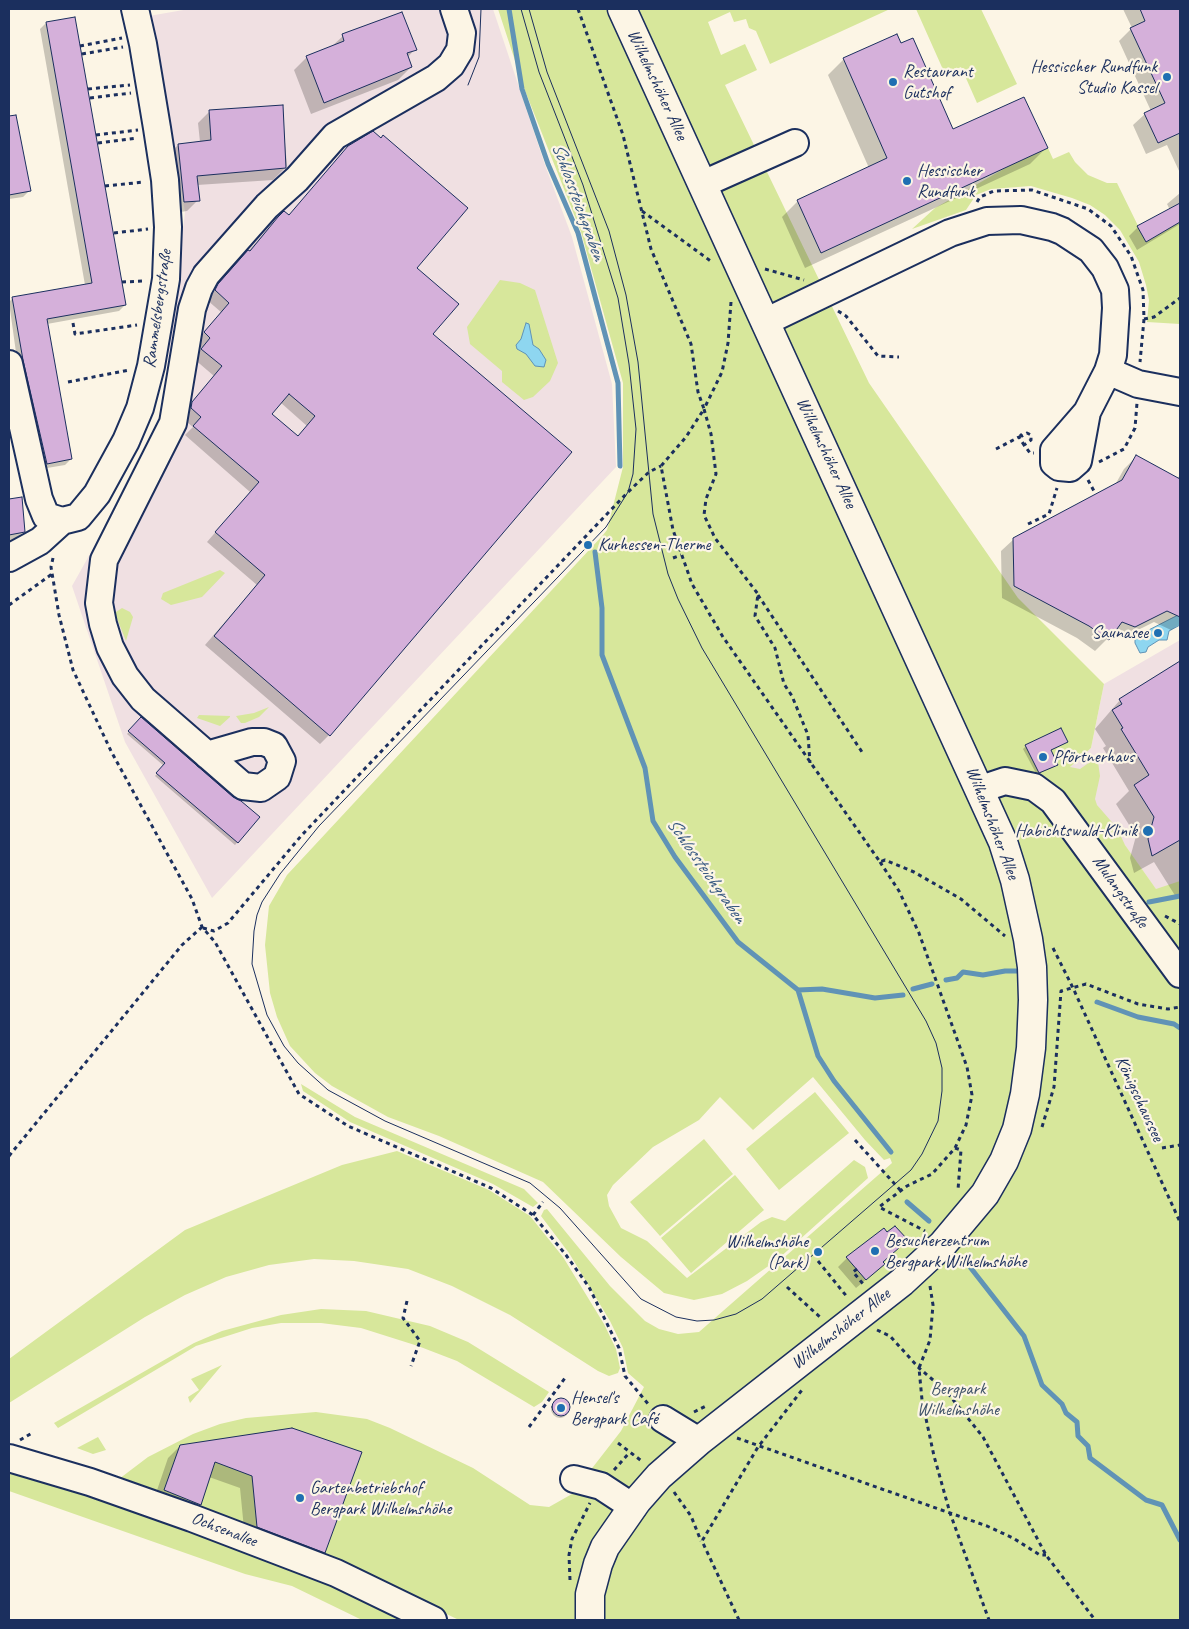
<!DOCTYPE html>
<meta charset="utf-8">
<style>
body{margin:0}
#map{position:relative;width:1189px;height:1629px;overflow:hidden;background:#fcf5e5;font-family:Caveat,sans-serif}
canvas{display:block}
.frame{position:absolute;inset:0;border:10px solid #1b2f5e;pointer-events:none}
</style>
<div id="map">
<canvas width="1189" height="1629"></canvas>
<div class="frame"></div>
</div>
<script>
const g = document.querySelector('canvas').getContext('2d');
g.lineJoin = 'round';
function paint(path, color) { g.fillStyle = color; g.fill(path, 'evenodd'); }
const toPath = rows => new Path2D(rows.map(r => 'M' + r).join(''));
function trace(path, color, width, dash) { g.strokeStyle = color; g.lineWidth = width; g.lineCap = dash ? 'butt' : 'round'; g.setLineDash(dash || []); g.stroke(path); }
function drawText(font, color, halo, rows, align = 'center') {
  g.font = font + ' Caveat,sans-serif'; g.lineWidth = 4.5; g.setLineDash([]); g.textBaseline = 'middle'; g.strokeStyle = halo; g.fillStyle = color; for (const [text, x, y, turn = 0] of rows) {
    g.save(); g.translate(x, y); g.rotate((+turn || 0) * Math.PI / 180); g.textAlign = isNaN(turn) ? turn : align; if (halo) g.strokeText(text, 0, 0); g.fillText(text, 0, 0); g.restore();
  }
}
paint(toPath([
 [189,9,493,9,545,165,572,237,612,384,616,467,212,898,125,742,72,586,160,429,185,212,149,16],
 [1180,640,1180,902,1160,895,1070,767,1091,748,1104,684]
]), '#f0e0e2');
paint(toPath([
 [498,9,890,9,770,64,756,31,749,28,746,19,734,22,730,12,708,22,721,55,745,44,757,70,725,85,869,383,1018,598,1104,684,1091,748,1070,767,1080,769,1093,760,1098,762,1100,776,1095,799,1097,805,1117,828,1125,845,1156,889,1180,881,1180,1620,459,1620,363,1574,119,1479,148,1457,193,1434,220,1424,246,1418,316,1412,367,1419,390,1428,473,1468,530,1505,549,1507,572,1494,621,1431,644,1387,628,1373,623,1348,610,1321,569,1253,541,1216,544,1210,547,1209,610,1286,645,1321,659,1329,678,1334,699,1332,892,1163,890,1158,884,1160,865,1140,813,1077,753,1130,720,1097,699,1120,653,1147,613,1185,607,1195,609,1206,621,1228,647,1241,687,1278,761,1222,772,1217,785,1221,854,1160,865,1167,868,1178,777,1260,747,1281,722,1294,694,1300,664,1293,621,1257,543,1182,439,1136,388,1117,332,1086,315,1073,290,1046,277,1017,270,993,265,945,269,906,287,875,603,535,607,530,623,467,623,383,581,232,524,88],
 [916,9,981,9,1017,84,977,103,961,67,945,74],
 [1048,148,1053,159,1069,152,1075,162,1088,175,1107,183,1117,183,1146,242,1180,222,1180,324,1147,322,1149,300,1146,285,1139,262,1120,230,1105,215,1090,205,1072,198,1031,186,991,189,976,195,966,210,912,229,935,208,1016,162],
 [500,280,520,283,535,290,558,363,550,381,533,397,524,400,502,382,502,371,470,344,467,327],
 [220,570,225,573,202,597,171,605,161,599,163,593],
 [122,608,130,612,133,617,126,641,116,616,116,612],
 [269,707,259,717,245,723,241,723,236,716,254,713],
 [199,715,230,716,230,717,220,726,197,718],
 [301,1084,355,1117,524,1189,538,1203,533,1207,493,1184,350,1122,303,1091],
 [815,1092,849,1133,779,1190,746,1149],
 [704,1139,733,1174,660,1236,630,1202],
 [397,1151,489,1190,530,1216,563,1257,604,1324,616,1349,620,1368,618,1373,609,1376,598,1371,510,1315,452,1286,408,1269,354,1261,314,1259,269,1265,226,1277,185,1295,145,1317,9,1403,9,1359,185,1230,342,1165],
 [735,1175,764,1210,691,1273,661,1238],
 [321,1309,366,1311,430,1326,468,1342,549,1392,542,1402,534,1407,457,1361,418,1346,361,1328,321,1323,281,1323,252,1328,196,1346,58,1428,54,1423,194,1343,222,1331,281,1315],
 [222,1365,190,1403,188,1397,199,1390,191,1379],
 [98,1437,106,1450,93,1454,77,1448],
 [9,1471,84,1494,259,1556,332,1586,405,1620,362,1620,292,1586,245,1574,9,1491]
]), '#d7e79b');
const water = toPath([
 [526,323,529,324,533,345,539,349,546,360,544,367,535,366,526,354,517,349,516,345,521,339,526,323],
 [1180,614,1180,625,1169,631,1167,640,1159,640,1148,647,1146,652,1140,653,1135,643,1135,637,1180,614]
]);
paint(water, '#8ed6f0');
trace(water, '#6093b6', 1);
paint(toPath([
 [1123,9,1180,9,1180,173,1167,145,1146,154,1133,125,1145,114,1151,111,1119,41,1132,28],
 [46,23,125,305,119,311,47,324,71,459,65,465,41,469,18,367,9,302,13,298,85,285,40,29],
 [343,36,415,49,407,58,411,67,398,80,311,114,294,70,307,57,330,48],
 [844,59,953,131,1046,148,1030,164,805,268,782,217,798,201,869,168,828,75],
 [282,106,287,166,273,180,197,185,198,200,187,211,174,213,167,156,178,145,200,142,198,123,209,112],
 [16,122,29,191,23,197,9,199,9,123],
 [1180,193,1180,224,1137,250,1129,236,1138,227,1170,210,1167,204],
 [288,216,415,268,329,735,320,744,205,645,257,585,207,542,250,492,185,435,193,427,182,418,183,412,214,376,193,358,202,348,196,342,221,312,207,300,269,227,279,217],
 [280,402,307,426,297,437,270,414],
 [1136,457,1176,478,1180,476,1180,624,1171,630,1154,622,1122,638,1112,634,1095,651,1077,638,1002,598,1001,551,1014,539,1115,485,1124,469],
 [21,499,24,532,9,542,9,500],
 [1180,662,1180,713,1177,715,1180,721,1180,894,1176,897,1154,862,1134,873,1130,858,1136,836,1116,804,1129,791,1103,748,1106,746,1095,729,1120,700],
 [141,719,232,798,259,818,235,845,155,776,164,766,127,734],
 [1066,742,1050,751,1057,764,1037,775,1023,749,1026,746],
 [847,1258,882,1262,874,1273,856,1288,838,1267],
 '551 1409a9 9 0 1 1 18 0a9 9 0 1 1-18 0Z',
 [292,1429,324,1552,312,1564,245,1539,240,1488,209,1477,200,1504,188,1517,153,1502,168,1458,180,1446]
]), '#0003');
trace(toPath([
 [509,9,522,89,548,164,578,233,618,383,620,466],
 [595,552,602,608,602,655,645,768,653,821,675,857,738,942,798,990,822,989,875,998,903,995],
 [1149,902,1180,896],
 [946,980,957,978,963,972,983,975,1005,971,1017,971],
 [913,989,932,984],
 [798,990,818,1056,834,1081,891,1152],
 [1097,1002,1138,1017,1174,1024,1180,1028],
 [907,1202,929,1221],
 [970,1267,1024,1336,1042,1385,1062,1404,1066,1413,1077,1422,1078,1436,1088,1446,1090,1458,1146,1500,1162,1505,1180,1540]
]), '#6093b6', 5);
const building = toPath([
 [1140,9,1180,9,1180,133,1158,143,1144,113,1165,103,1130,28,1145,21,1140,9],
 [402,12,417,50,407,53,412,67,324,103,306,56,344,41,342,34,402,12],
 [75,17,126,305,47,319,72,459,47,464,23,360,12,297,92,283,46,22,75,17],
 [897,34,901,43,913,38,953,129,1024,97,1048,148,821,253,797,200,887,158,843,58,897,34],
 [283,105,286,168,197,176,200,201,184,202,178,144,211,140,209,110,283,105],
 [16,115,31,191,9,195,9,116,16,115],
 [373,131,381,138,383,135,468,208,417,268,459,304,433,334,572,452,330,736,214,636,265,575,215,532,259,482,193,426,201,417,191,408,192,402,222,366,201,349,210,338,204,332,229,303,215,290,218,284,248,250,250,251,278,217,284,211,289,215,348,146,373,131],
 [289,394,315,416,298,436,272,414,289,394],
 [1180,203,1180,222,1146,242,1137,226,1180,203],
 [1136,455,1180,479,1180,617,1167,611,1135,627,1122,622,1109,640,1089,626,1014,586,1013,538,1122,480,1136,455],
 [22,497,25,532,9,535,9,499,22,497],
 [1180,661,1180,840,1152,856,1148,839,1154,817,1134,785,1149,775,1121,729,1123,728,1112,710,1122,704,1119,699,1180,661],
 [141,717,233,797,241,801,260,817,238,843,156,773,165,763,128,731,141,717],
 [1061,728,1068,742,1051,750,1058,765,1039,773,1025,745,1061,728],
 [895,1226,908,1240,883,1262,885,1264,866,1280,846,1257,884,1228,887,1232,895,1226],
 '552 1407a9 9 0 1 1 18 0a9 9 0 1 1-18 0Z',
 [292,1428,362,1452,325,1553,257,1527,252,1476,215,1462,201,1505,164,1490,180,1445,292,1428]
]);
paint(building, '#d5b0da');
trace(building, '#1b2f5e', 1);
const minor = toPath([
 [703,184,795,143],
 [765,322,950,233,987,221,1021,220,1052,227,1062,231,1091,250,1105,268,1115,290,1116,308,1113,355,1108,371,1087,412,1054,450,1054,463,1059,467,1070,468,1078,461,1087,412],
 [9,364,39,499,46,516,62,521],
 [1108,371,1138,384,1180,392],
 [9,558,40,541,62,521,78,517,97,494,126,441,140,408,151,366,166,279,168,227,165,180,157,128,143,44,135,9],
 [207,755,252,742,264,742,274,746,282,761,277,777,261,788,243,786,143,699,125,676,110,647,103,624,99,603,104,560,173,423,192,309,199,288,206,275,267,206,297,179,335,136,436,78,451,65,460,50,462,33,454,9],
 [981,789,1005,781,1034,787,1053,801,1180,974],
 [663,1419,699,1441],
 [9,1458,90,1482,192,1518,336,1573,433,1620],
 [574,1479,601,1486,633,1507]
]);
const major = toPath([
 [590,1620,590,1594,598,1564,605,1547,637,1501,659,1476,699,1441,902,1282,943,1244,985,1194,1004,1161,1017,1129,1025,1094,1031,1048,1033,1000,1032,967,1028,939,1015,880,1003,842,622,9]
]);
trace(minor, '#1b2f5e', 30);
trace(major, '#1b2f5e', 31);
trace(toPath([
 [578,9,623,135,651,249,691,344,698,392,704,409,686,437,661,466,673,530,692,584,723,637,880,862,885,860,914,872,961,899,1005,936],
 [80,46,122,38],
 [82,54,123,47],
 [88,89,130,85],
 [90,98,131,93],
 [96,135,138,130],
 [98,143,137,138],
 [105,186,144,182],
 [977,202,980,197,994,191,1032,190,1088,209,1111,226,1131,256,1143,290,1144,319,1140,362],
 [642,211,712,262],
 [114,233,148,229],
 [765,269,804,280],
 [122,282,144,281],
 [731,302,728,343,722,372,704,409,711,434,716,474,706,499,704,515,715,538,758,594,755,616,775,648,784,684,792,696,808,735,810,763],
 [838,311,846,316,878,356,899,357],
 [1144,319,1154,317,1180,298],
 [73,323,75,334,137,325],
 [68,382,129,370],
 [1020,434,1022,436,1027,433,1031,435,1031,440,1024,445,1030,453,1034,453],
 [996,449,1019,437,1024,445],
 [1099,462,1124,449,1135,428,1137,403],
 [1088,480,1095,493],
 [1028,524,1049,514,1057,488],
 [53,558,51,567,59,615,73,670,111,751,192,899,202,927,215,942,299,1094,348,1126,491,1188,533,1215,566,1255,589,1287,619,1348,625,1376,649,1405],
 [673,558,681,555],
 [758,595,862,752],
 [9,605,52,574],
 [880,862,899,891,919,933,967,1067,972,1095,966,1125,955,1148,932,1174,907,1186,879,1207,925,1231],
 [1165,916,1180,924],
 [203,928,214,931,228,923,301,836,523,602,628,492,649,472,661,466],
 [1053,948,1073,988,1180,1222],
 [1042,1127,1054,1087,1061,991,1086,984,1138,1004,1168,1009,1180,1007],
 [855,1140,901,1191],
 [955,1148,961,1150,958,1190],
 [1162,1148,1180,1145],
 [9,1156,182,945,202,927],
 [533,1215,543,1202],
 [818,1261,848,1298],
 [857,1269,853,1272,864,1285],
 [930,1286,933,1305,930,1340,919,1368,922,1400,934,1456,950,1513,989,1620],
 [787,1287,821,1318],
 [407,1301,403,1318,420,1341,411,1366],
 [877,1330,890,1336,919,1368,946,1391,983,1437,1046,1555,1095,1620],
 [694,1412,706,1406],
 [529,1427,565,1378],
 [737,1438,987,1526,1013,1538,1040,1555,1046,1555],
 [20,1440,32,1433],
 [618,1443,643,1462],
 [614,1470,630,1452],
 [674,1492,691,1516,701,1541],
 [570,1580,569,1555,572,1539,590,1503],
 [739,1620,702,1541,758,1447,802,1390]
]), '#1b2f5e', 3, [4, 4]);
trace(minor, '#fcf5e5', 26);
trace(major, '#fcf5e5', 28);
trace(toPath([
 [521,9,539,72,583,185,618,298,629,364,636,429,633,474,628,492,606,527,319,826,280,874,262,902,257,915,254,931,252,964,267,1015,284,1046,298,1063,328,1090,385,1121,530,1183,560,1208,641,1299,676,1317,697,1321,714,1320,736,1314,762,1299,911,1170,922,1154,938,1121,942,1091,942,1068,936,1043,926,1021,702,648,678,599,668,574,653,514,638,362,626,295,609,231,547,72,529,9],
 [468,85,479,57,481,9]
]), '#1b2f5e', 1);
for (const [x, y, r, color] of [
 [1167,77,5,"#1f6fb2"],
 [893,82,5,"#1f6fb2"],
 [907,181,5,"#1f6fb2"],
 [588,545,5,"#1f6fb2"],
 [1158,633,5,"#1f6fb2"],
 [1043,757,5,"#1f6fb2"],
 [1148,831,6,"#1f6fb2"],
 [875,1251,5,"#1f6fb2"],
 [818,1252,5,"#1f6fb2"],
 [561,1408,5,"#1f6fb2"],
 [300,1498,5,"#1f6fb2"]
]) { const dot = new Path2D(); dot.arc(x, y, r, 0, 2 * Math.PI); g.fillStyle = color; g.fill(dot); trace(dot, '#fcf5e5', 2); }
drawText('18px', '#1b2f5e', '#fcf5e5', [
 ["Hessischer Rundfunk",1157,67,"right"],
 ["Studio Kassel",1157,88,"right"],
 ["Restaurant",903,72],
 ["Gutshof",903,93],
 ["Hessischer",917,171],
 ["Rundfunk",917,192],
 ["Kurhessen-Therme",598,545],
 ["Saunasee",1148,633,"right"],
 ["Pförtnerhaus",1053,757],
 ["Habichtswald-Klinik",1137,831,"right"],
 ["Besucherzentrum",885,1241],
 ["Bergpark Wilhelmshöhe",885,1262],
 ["Wilhelmshöhe",808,1242,"right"],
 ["(Park)",808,1263,"right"],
 ["Hensel's",571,1398],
 ["Bergpark Café",571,1419],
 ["Gartenbetriebshof",310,1488],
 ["Bergpark Wilhelmshöhe",310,1509]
], 'left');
drawText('18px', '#1b2f5e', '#fcf5e5', [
 ["Wilhelmshöher Allee",657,85,65],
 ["Rammelsbergstraße",158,309,-82],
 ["Wilhelmshöher Allee",826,453,65],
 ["Wilhelmshöher Allee",992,823,69],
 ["Mulangstraße",1120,892,55],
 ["Königschaussee",1139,1099,65],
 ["Wilhelmshöher Allee",841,1329,-38],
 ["Ochsenallee",224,1530,21]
]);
drawText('18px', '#41546a', '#fcf5e5', [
 ["Bergpark",958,1389],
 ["Wilhelmshöhe",958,1410]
]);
drawText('italic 19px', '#385982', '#fcf5e5', [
 ["Schlossteichgraben",578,202,70],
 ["Schlossteichgraben",706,871,55]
]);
</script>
